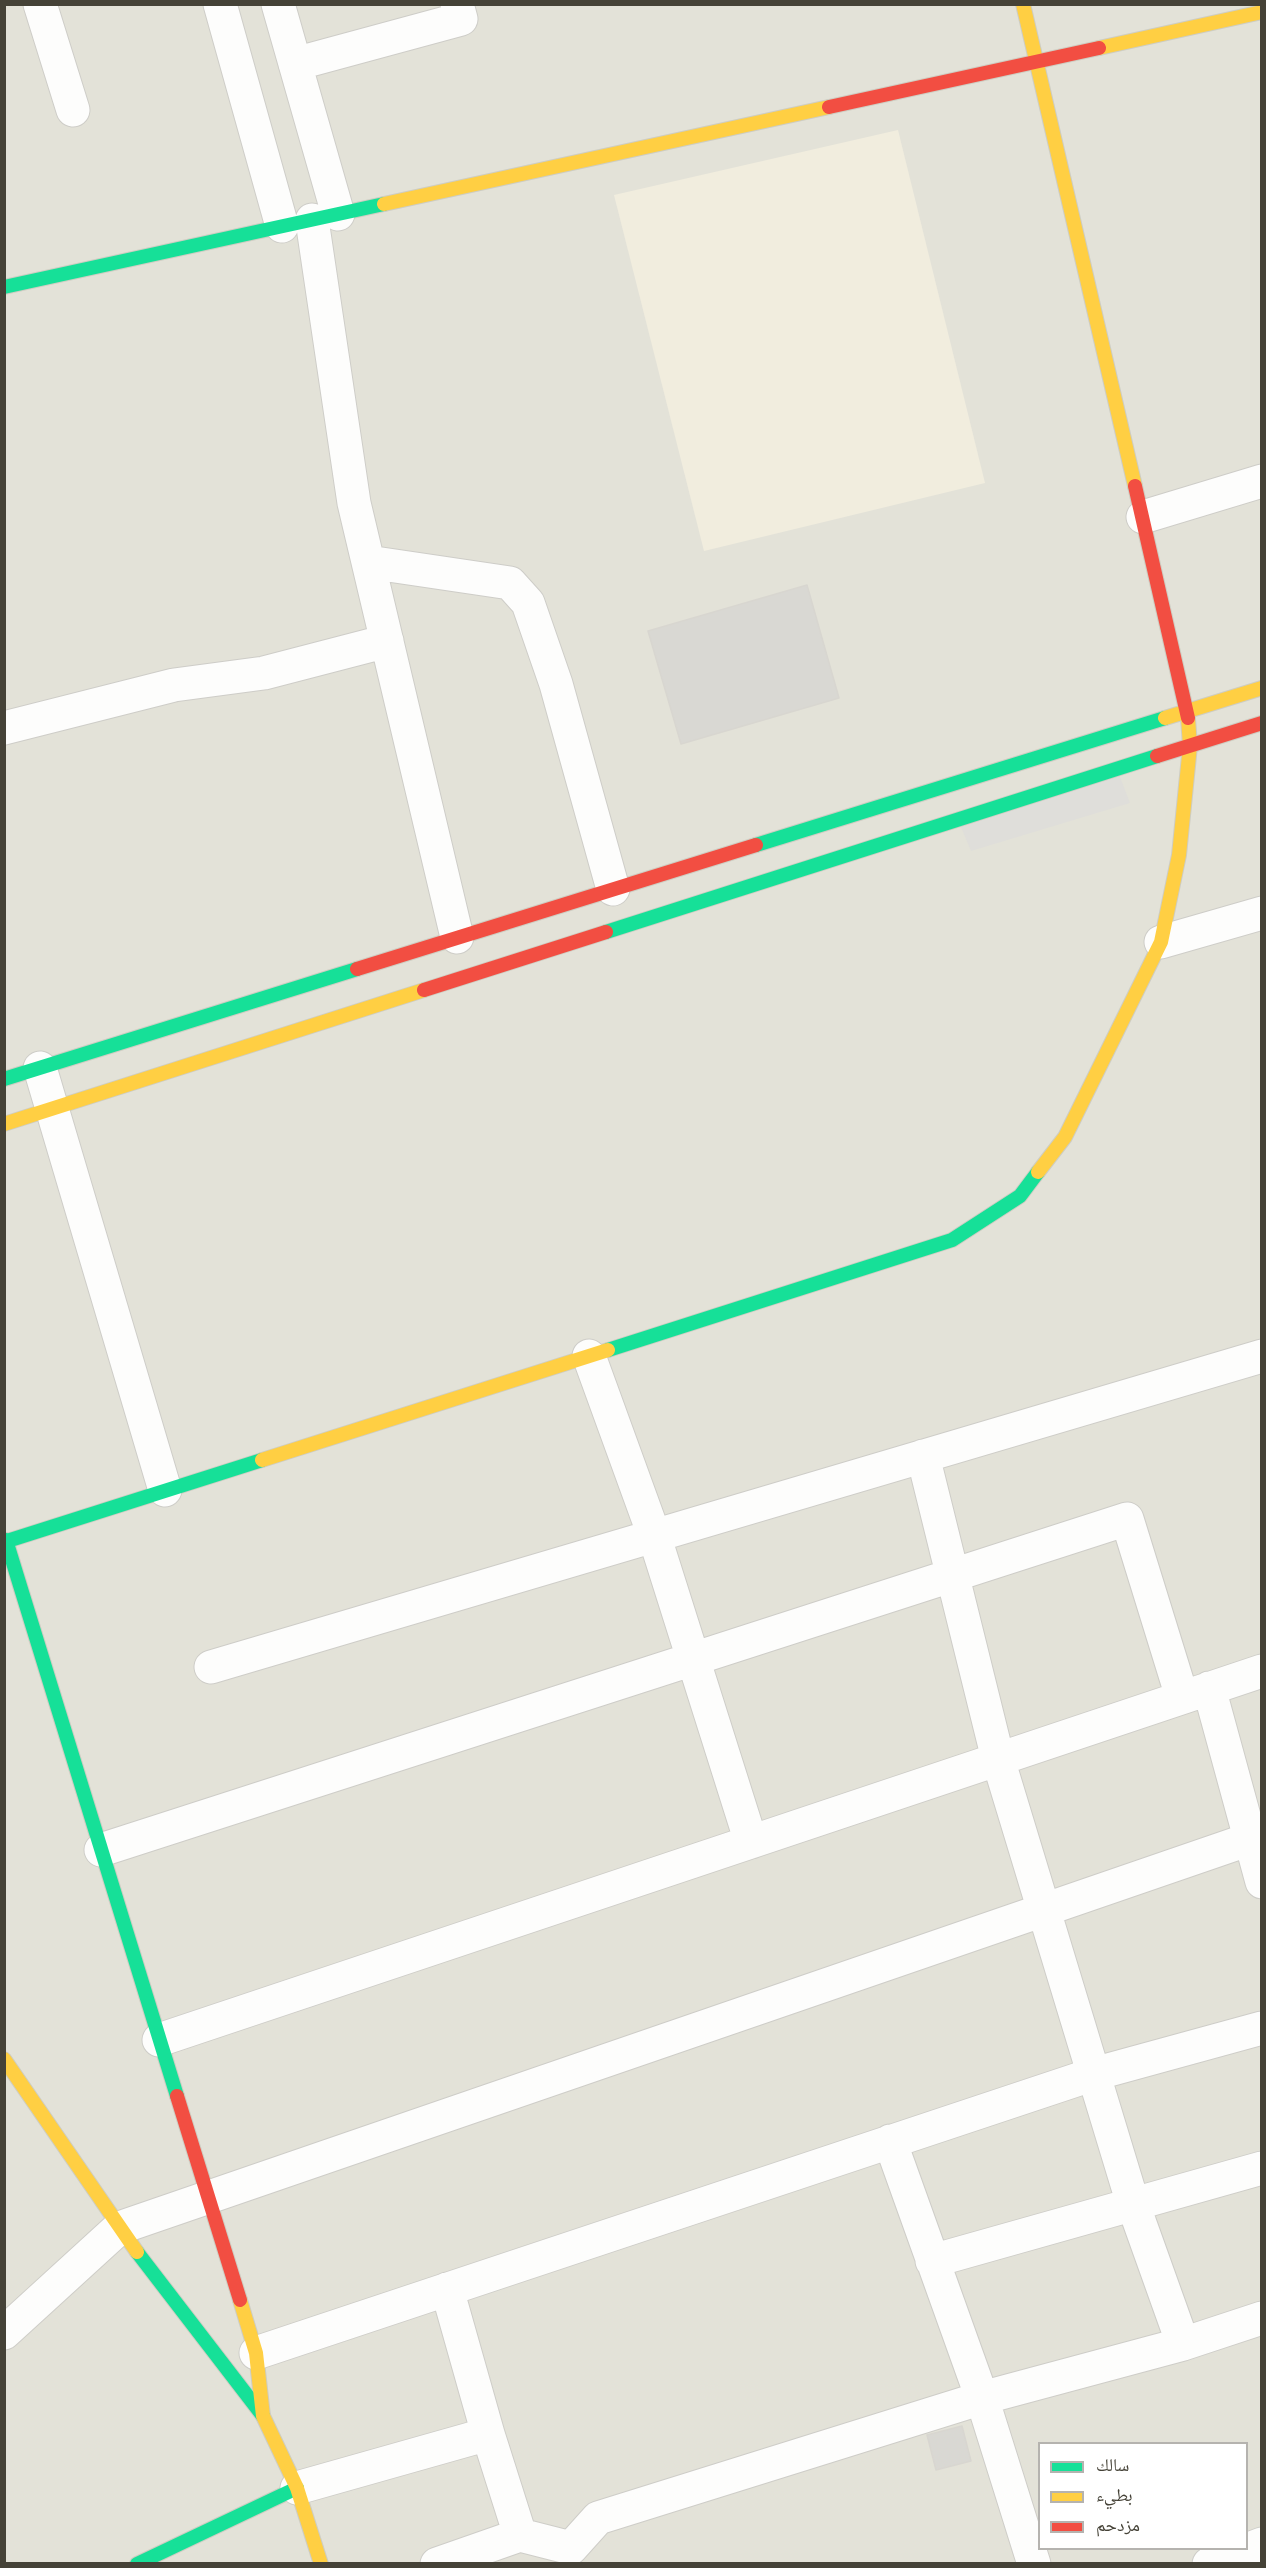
<!DOCTYPE html>
<meta charset="utf-8">
<style>
body{margin:0}
#map{position:relative;width:1266px;height:2568px;overflow:hidden;background:#f0efea;font-family:"Public Sans","Noto Naskh Arabic",sans-serif}
canvas{display:block}
.frame{position:absolute;inset:0;border:6px solid #454237;pointer-events:none}
.legend{position:absolute;left:1038px;top:2442px;width:210px;height:108px;box-sizing:border-box;background:#fff;border:2px solid #b5b3af;margin:0;padding:8px 10px;list-style:none;font-size:18px;color:#454237}
.legend li{display:flex;align-items:center;gap:12px;height:30px}
.legend b{width:30px;border:2px solid #b5b3af}
</style>
<div id="map">
<canvas width="1266" height="2568"></canvas>
<div class="frame"></div>
<ul class="legend">
<li><b style="height:8px;background:#16e098"></b>سالك</li>
<li><b style="height:8px;background:#ffcf43"></b>بطيء</li>
<li><b style="height:8px;background:#f24e42"></b>مزدحم</li>
</ul>
</div>
<script>
const g = document.querySelector('canvas').getContext('2d');
g.lineJoin = 'round';
function paint(path, color) { g.fillStyle = color; g.fill(path, 'evenodd'); }
const toPath = rows => new Path2D(rows.map(r => 'M' + r).join(''));
function trace(path, color, width, dash) { g.strokeStyle = color; g.lineWidth = width; g.lineCap = dash ? 'butt' : 'round'; g.setLineDash(dash || []); g.stroke(path); }
paint(toPath([
 [5,5,1261,5,1261,2563,5,2564],
 [1040,2444,1246,2444,1246,2548,1040,2548]
]), '#e3e2d8');
paint(toPath([
 [898,130,985,483,704,551,614,195]
]), '#f1edde');
paint(toPath([
 [1117,769,1130,803,971,851,958,820]
]), '#dfdeda');
const building = toPath([
 [807,585,839,698,681,744,648,631,807,585],
 [962,2426,971,2461,936,2470,927,2435,962,2426]
]);
paint(building, '#d9d8d3');
trace(building, '#d8d6d0', 1.5);
const street = toPath([
 [40,4,73,110],
 [220,4,282,226],
 [278,4,338,214],
 [295,64,461,19,457,4],
 [312,220,354,503,457,937],
 [1143,517,1262,481],
 [368,562,510,583,528,603,556,684,613,889],
 [4,728,174,685,264,673,387,641],
 [1161,942,1262,913],
 [40,1068,165,1490],
 [589,1356,654,1535,751,1842],
 [923,1456,998,1759,1133,2204,1183,2344],
 [211,1667,1262,1356],
 [1209,1688,1262,1882],
 [101,1850,1127,1519,1182,1697],
 [159,2040,1262,1671],
 [890,2141,982,2398,1034,2564],
 [932,2261,1262,2168],
 [447,2289,488,2434,520,2535],
 [4,2333,119,2228,1250,1839],
 [256,2353,1094,2074,1262,2028],
 [297,2488,488,2434],
 [437,2564,520,2535,571,2548,598,2518,982,2398,1183,2344,1262,2318],
 [1209,2564,1262,2544]
]);
const fast = toPath([
 [4,287,384,204],
 [756,845,1165,718],
 [606,932,1157,756],
 [4,1079,357,969],
 [608,1350,952,1240,1020,1196,1038,1172],
 [6,1540,177,2096],
 [4,1542,262,1460],
 [137,2252,263,2416],
 [137,2564,297,2488]
]);
const slow = toPath([
 [1023,4,1135,486],
 [1099,48,1262,12],
 [384,204,829,107],
 [1165,718,1262,688],
 [4,1124,424,990],
 [1038,1172,1065,1137,1161,942,1179,855,1190,746,1188,718],
 [262,1460,608,1350],
 [4,2059,137,2252],
 [240,2300,256,2353,263,2416,297,2488,321,2564]
]);
const jam = toPath([
 [829,107,1099,48],
 [1135,486,1188,718],
 [1157,756,1262,723],
 [357,969,756,845],
 [424,990,606,932],
 [177,2096,240,2300]
]);
trace(street, '#cecdc8', 35);
trace(fast, '#cecdc2', 16);
trace(slow, '#cecdc2', 16);
trace(jam, '#cecdc2', 16);
trace(street, '#fdfdfc', 33);
trace(fast, '#16e098', 14);
trace(slow, '#ffcf43', 14);
trace(jam, '#f24e42', 14);
</script>
